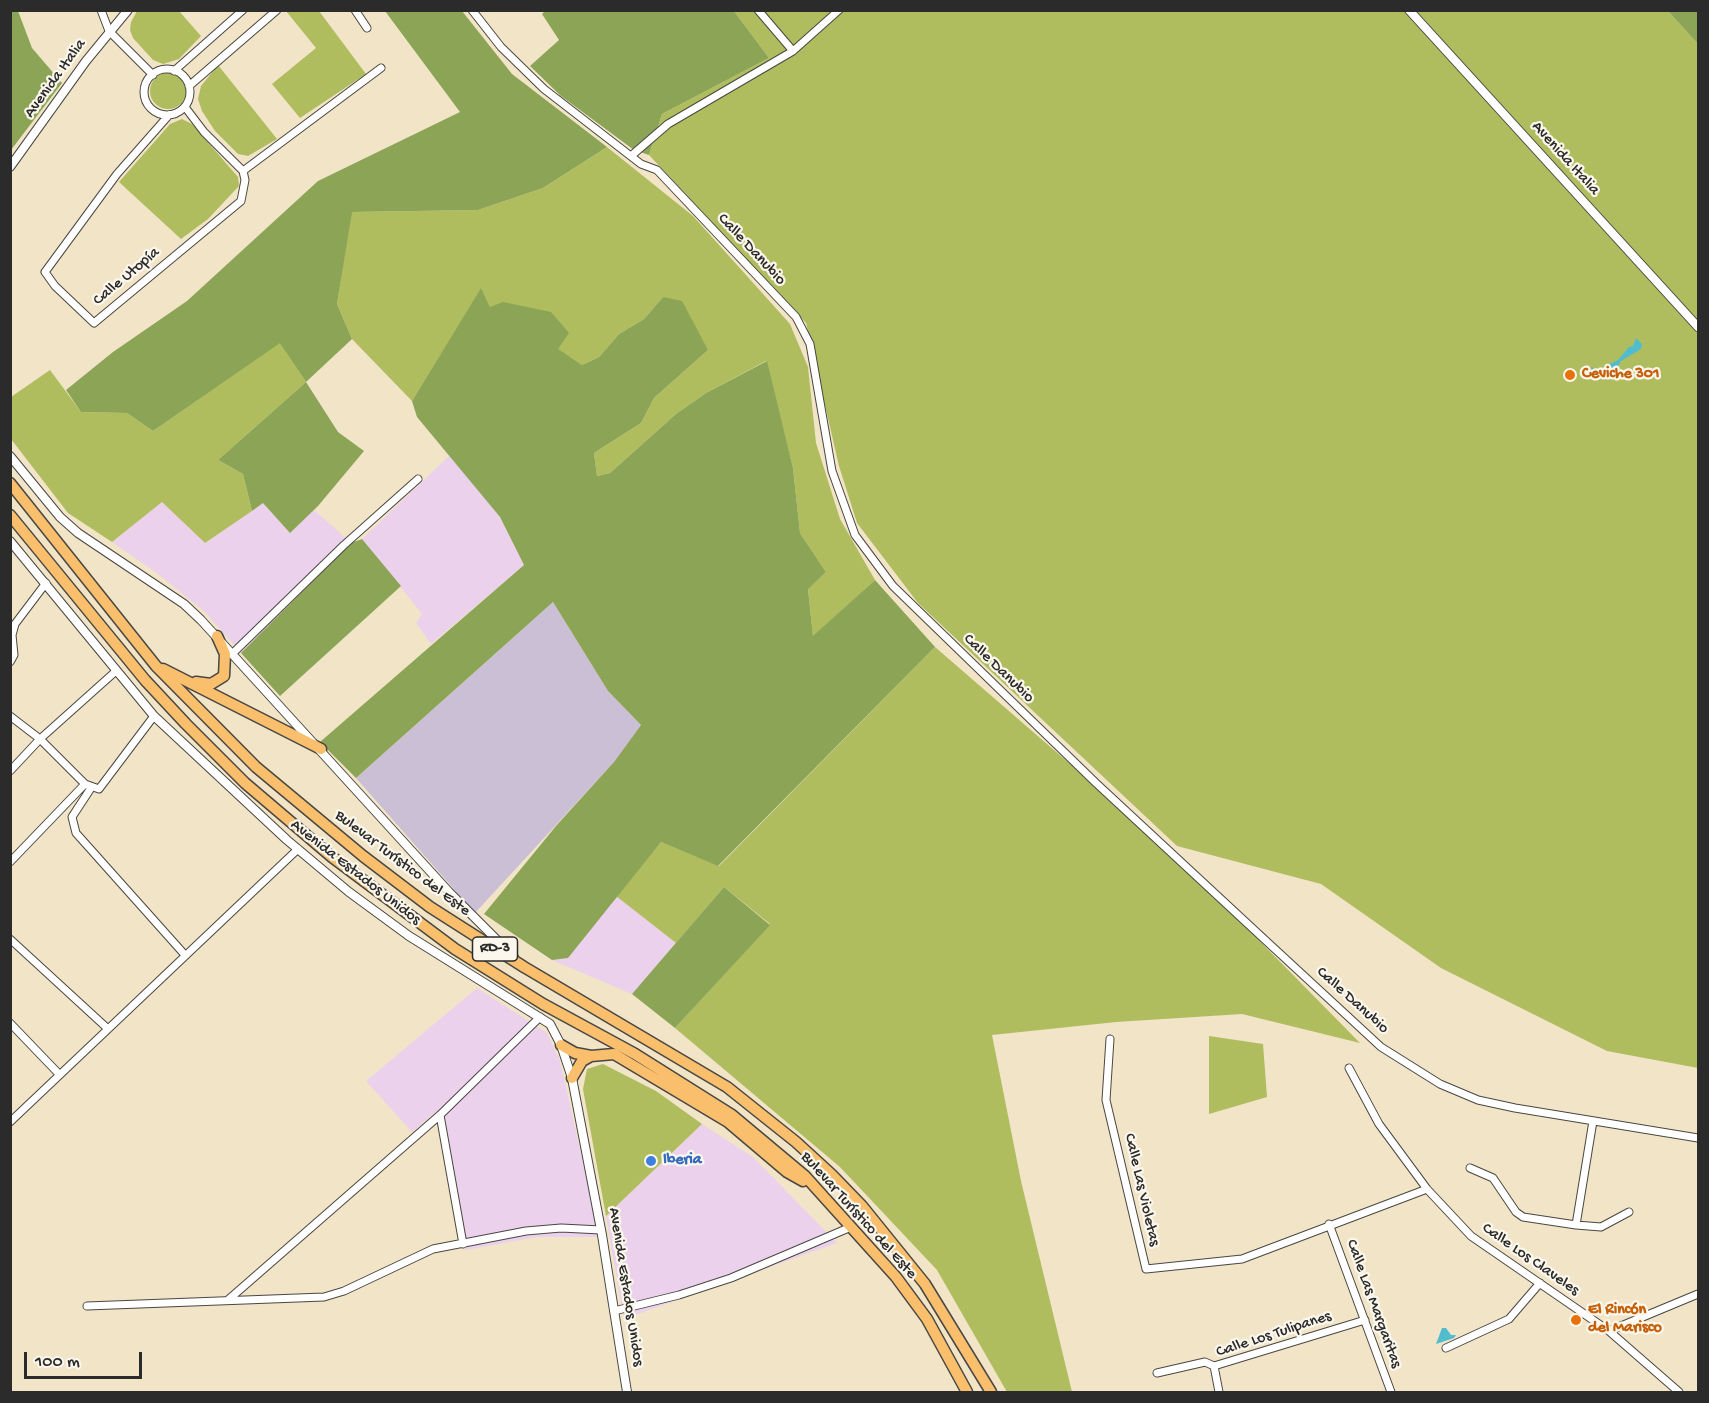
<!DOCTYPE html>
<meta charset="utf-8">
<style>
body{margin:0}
#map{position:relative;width:1709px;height:1403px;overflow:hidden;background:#f1e4c7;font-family:"Gochi Hand",sans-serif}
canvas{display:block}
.frame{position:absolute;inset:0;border:12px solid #2b2b2b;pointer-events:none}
.scale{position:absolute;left:24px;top:1352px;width:118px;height:27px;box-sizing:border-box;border:3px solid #2b2b2b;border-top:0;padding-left:8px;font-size:18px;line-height:21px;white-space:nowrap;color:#2b2b2b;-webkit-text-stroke:4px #fbf7ec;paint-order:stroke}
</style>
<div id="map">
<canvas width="1709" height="1403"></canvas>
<div class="frame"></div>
<div class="scale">100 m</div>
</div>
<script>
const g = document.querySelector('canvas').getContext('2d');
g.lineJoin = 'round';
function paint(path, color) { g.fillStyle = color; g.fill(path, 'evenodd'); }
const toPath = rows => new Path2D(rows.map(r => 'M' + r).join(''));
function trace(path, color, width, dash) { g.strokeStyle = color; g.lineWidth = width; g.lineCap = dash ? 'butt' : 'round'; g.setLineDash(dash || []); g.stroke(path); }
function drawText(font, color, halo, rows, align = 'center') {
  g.font = font + ' "Gochi Hand",sans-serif'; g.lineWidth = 4.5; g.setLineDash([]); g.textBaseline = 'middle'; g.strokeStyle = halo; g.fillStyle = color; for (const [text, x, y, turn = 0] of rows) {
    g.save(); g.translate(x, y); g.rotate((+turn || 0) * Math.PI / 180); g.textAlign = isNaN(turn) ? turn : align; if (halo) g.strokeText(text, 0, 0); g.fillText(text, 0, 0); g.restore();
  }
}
paint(toPath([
 [450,455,500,517,524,565,431,644,416,623,422,614,362,539],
 [162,502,205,543,263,503,290,533,313,509,351,543,241,653,204,611,158,574,112,542],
 [616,896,676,943,632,994,552,960,568,958],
 [477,988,547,1033,560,1061,600,1237,537,1237,466,1250,443,1106,412,1132,366,1081],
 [702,1124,753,1157,837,1243,624,1319,606,1216]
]), '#ebd1ec');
paint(toPath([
 [553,602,608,691,641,725,614,762,475,913,356,778]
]), '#cbbfd6');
paint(toPath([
 [137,11,179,11,201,36,179,59,163,64,153,60,133,38,130,30,131,22],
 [286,11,319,11,366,74,300,118,272,84,316,48],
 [734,11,1668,11,1698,44,1698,1068,1607,1051,1441,968,1321,884,1177,846,918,603,857,523,839,466,806,323,649,155,662,114,769,58],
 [218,65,277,139,248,156,238,154,215,131,202,111,198,99,201,86],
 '150 91a18 18 0 1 1 36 0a18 18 0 1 1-36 0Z',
 [182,119,192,124,238,177,239,186,208,219,181,239,119,182,170,124],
 [607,147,693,216,790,324,808,367,816,443,840,519,875,580,813,637,808,588,826,572,800,533,793,468,766,361,706,393,676,414,610,473,597,476,594,453,641,423,654,398,708,350,663,297,644,319,619,334,599,357,582,365,490,307,481,289,412,401,352,339,337,304,351,212,478,210,543,188],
 [280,342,306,382,218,460,243,474,252,511,205,543,162,502,112,542,68,513,11,439,11,397,50,370,81,412,127,413,153,431],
 [935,647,1174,854,1360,1043,1242,1014,1116,1022,992,1035,1021,1181,1072,1392,1007,1392,937,1270,840,1167,675,1028,770,924,724,887,676,943,616,896,661,842,719,866],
 [1209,1036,1263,1044,1267,1097,1209,1114],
 [603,1064,656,1091,702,1124,606,1216,583,1089,587,1069]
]), '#afbd5f');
paint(toPath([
 [11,10,18,11,32,48,62,83,11,150],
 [546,10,734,11,769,58,662,114,649,155,634,150,561,96,530,66,559,40,542,14],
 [385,11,462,11,512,74,607,147,543,188,478,210,352,212,337,304,352,339,306,382,338,432,364,451,318,506,290,533,263,503,252,511,243,474,218,460,306,382,280,343,153,431,127,413,81,412,66,390,113,352,187,301,318,181,460,112],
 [1668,11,1698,11,1698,44],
 [481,288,490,307,503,302,551,312,569,333,558,349,582,365,599,357,619,334,644,319,663,297,682,301,708,350,654,398,641,423,594,453,597,476,610,473,676,414,706,393,767,361,793,468,800,533,826,572,808,589,813,636,875,580,935,647,718,866,661,842,568,958,552,960,484,914,556,826,614,762,641,725,608,691,553,602,356,778,320,742,524,565,500,517,417,417,412,401],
 [362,539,401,586,280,696,241,653,351,543],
 [724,887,770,925,675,1028,632,994]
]), '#8ba456');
paint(toPath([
 [1636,338,1642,344,1641,349,1621,361,1611,378,1607,380,1601,375,1590,374,1592,367,1597,370,1607,369,1608,365,1618,360,1629,347,1633,346],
 [1442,1328,1446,1328,1451,1335,1456,1335,1454,1338,1436,1344]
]), '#52bccf');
const minor = toPath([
 [101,10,109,31,153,75],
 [355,10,367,28],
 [472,10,501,47,544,89,641,164,657,170,796,317,810,344,832,471,855,535,893,586,1096,783,1263,938,1381,1047,1440,1084,1478,1100,1515,1108,1698,1138],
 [758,10,793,51],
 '144 92a23 23 0 1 1 46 0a23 23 0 1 1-46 0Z',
 [174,71,243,10],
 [189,86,277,10],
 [169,115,117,174,45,272,55,286,94,323,241,201,245,180,243,171,204,132,185,107],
 [631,156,668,124,793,51,839,10],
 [243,171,381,68],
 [233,653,344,545,418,479],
 [10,662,14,655,12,635,15,624,46,583],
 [10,716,40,739,85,784,99,789,154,716],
 [10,771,40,739,116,671],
 [91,788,72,817,76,833,185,955],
 [10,862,85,784],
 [10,939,107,1028],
 [10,1023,59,1074],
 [1110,1039,1106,1100,1146,1269,1242,1259,1427,1189],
 [1349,1068,1379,1124,1427,1189,1471,1236,1609,1331,1679,1392],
 [440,1115,463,1244],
 [1593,1121,1576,1225,1601,1227,1629,1212],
 [10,1122,298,849],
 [1470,1168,1493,1178,1516,1212,1523,1217,1576,1225],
 [1329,1224,1391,1392],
 [228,1300,440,1115,540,1017],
 [87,1306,324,1297,344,1291,433,1249,526,1231,561,1228,601,1230],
 [614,1311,679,1295,731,1278,851,1227],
 [1609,1331,1698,1294],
 [1446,1348,1509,1319,1540,1283],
 [1157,1373,1205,1362,1214,1366],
 [1219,1392,1214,1366,1365,1320]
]);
const tertiary = toPath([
 [1409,10,1698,327],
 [10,167,86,61,128,10],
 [10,456,60,517,78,533,184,604,201,620,449,892,514,957],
 [10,541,154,716,287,840,349,892,409,936,550,1024,561,1045,572,1078,602,1235,627,1392]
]);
const trunk = toPath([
 [10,483,156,666,256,767,363,856,430,907,524,967,727,1087,796,1142,832,1175,862,1206,925,1284,991,1392],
 [10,515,145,680,186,724,245,783,332,857,455,949,543,1004,635,1054,732,1115,805,1176,896,1277,927,1319,967,1392],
 [163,669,321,749],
 [196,682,211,684,224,676,225,654,217,636],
 [561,1045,575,1053,591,1056],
 [572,1078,582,1061,591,1056,614,1054,728,1122,787,1172,803,1181]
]);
trace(minor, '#494742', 9);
trace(tertiary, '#494742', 10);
trace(trunk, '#494742', 13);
trace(minor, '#fff', 7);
trace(tertiary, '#fff', 8);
trace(trunk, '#f9bf6d', 10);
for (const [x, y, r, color] of [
 [1570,375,6,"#e8710a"],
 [651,1161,6,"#3f7fe0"],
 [1576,1320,6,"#e8710a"]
]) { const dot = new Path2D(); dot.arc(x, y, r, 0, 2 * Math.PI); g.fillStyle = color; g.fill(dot); trace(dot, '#fbf7ec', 2); }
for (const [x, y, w] of [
 [495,949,45]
]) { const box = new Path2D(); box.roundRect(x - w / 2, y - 12, w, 24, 4.5); g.fillStyle = '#fbf7ec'; g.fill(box); trace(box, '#2b2b2b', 1.5); }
drawText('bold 15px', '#2b2b2b', null, [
 ["RD-3",495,949]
]);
drawText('16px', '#2b2b2b', '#fbf7ec', [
 ["Avenida Italia",56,79,-54],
 ["Avenida Italia",1565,159,48],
 ["Calle Danubio",751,250,47],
 ["Calle Utopía",127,277,-40],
 ["Calle Danubio",998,669,44],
 ["Bulevar Turístico del Este",402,864,37],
 ["Avenida Estados Unidos",355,873,38],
 ["Calle Danubio",1352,1001,42],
 ["Calle Las Violetas",1141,1190,77],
 ["Bulevar Turístico del Este",858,1216,48],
 ["Calle Los Claveles",1530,1260,35],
 ["Avenida Estados Unidos",625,1287,81],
 ["Calle Las Margaritas",1373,1304,70],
 ["Calle Los Tulipanes",1274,1335,-18]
]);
drawText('bold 16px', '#c56008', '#fbf7ec', [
 ["Ceviche 301",1582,375],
 ["El Rincón",1588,1311],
 ["del Marisco",1588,1329]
], 'left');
drawText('bold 16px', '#366cbe', '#fbf7ec', [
 ["Iberia",663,1161]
], 'left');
</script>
